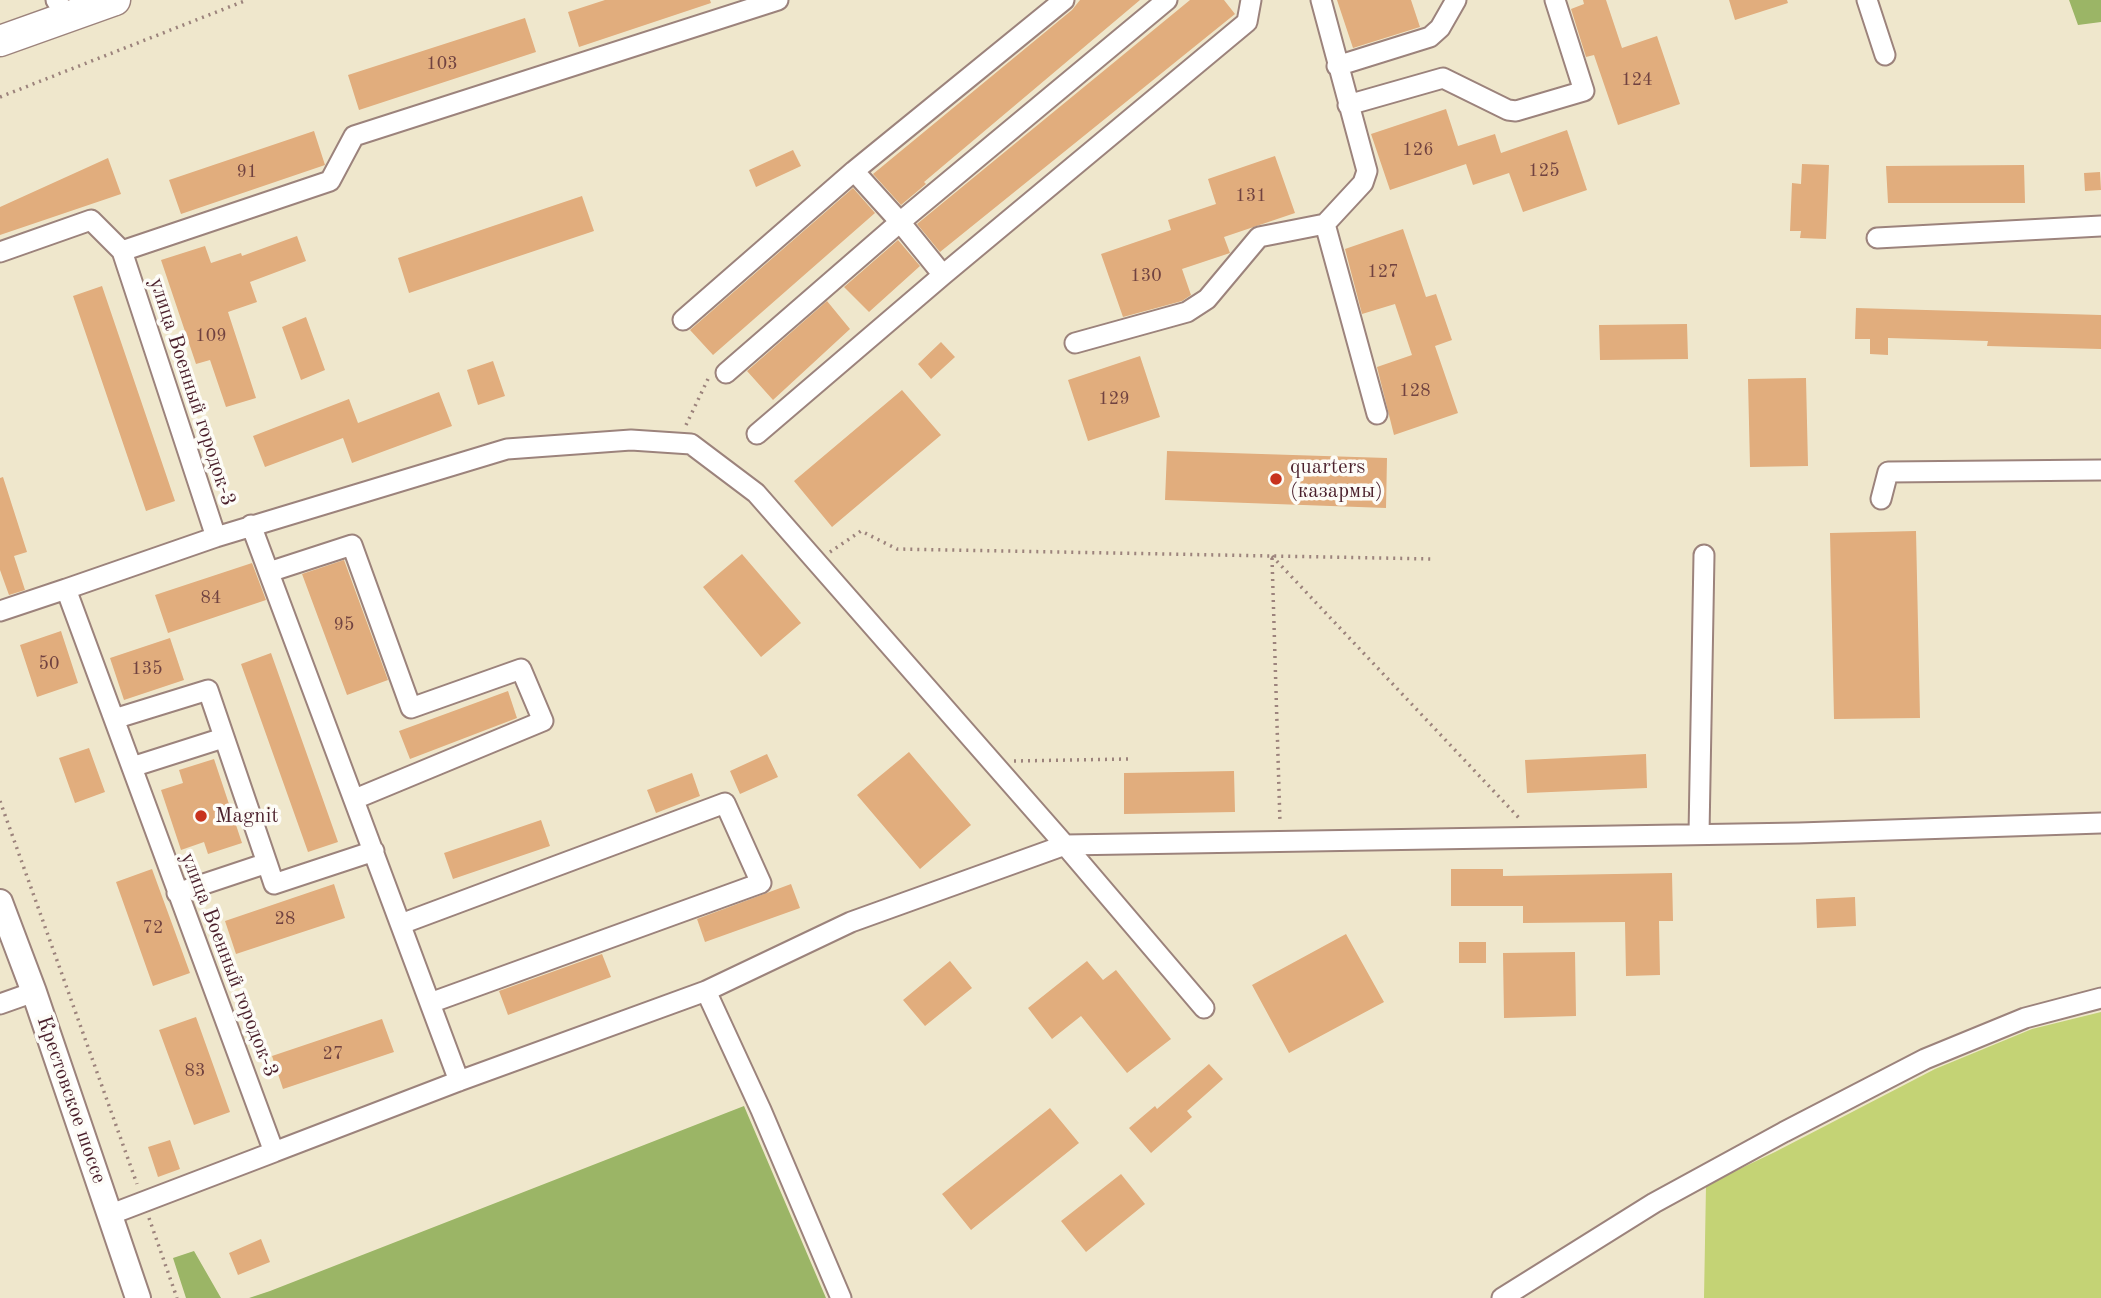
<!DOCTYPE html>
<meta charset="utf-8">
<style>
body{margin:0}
canvas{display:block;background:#efe7cc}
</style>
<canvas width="2101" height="1298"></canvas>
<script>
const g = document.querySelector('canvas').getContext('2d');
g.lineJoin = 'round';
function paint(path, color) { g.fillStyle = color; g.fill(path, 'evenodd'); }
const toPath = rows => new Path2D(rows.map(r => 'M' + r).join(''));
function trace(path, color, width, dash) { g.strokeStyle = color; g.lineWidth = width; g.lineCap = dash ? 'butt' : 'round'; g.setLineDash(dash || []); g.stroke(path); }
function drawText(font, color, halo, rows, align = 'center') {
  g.font = font + ' "Old Standard TT",serif'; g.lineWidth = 7; g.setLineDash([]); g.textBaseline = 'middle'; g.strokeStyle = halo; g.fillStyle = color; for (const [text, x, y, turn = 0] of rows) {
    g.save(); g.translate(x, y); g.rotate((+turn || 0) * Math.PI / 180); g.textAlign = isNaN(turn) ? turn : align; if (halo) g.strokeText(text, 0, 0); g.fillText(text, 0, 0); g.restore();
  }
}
paint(toPath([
 [2101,1012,2101,1298,1704,1298,1706,1185,1775,1152,1935,1069,2032,1029]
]), '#c4d375');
paint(toPath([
 [2069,0,2101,0,2101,22,2078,25],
 [744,1106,826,1298,249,1298,270,1291],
 [194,1251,221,1298,186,1298,173,1258]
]), '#9bb566');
paint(toPath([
 [605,0,710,0,711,3,579,47,568,12],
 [1080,0,1140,0,924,182,926,184,901,205,873,174,1072,10],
 [1190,0,1224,0,1235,14,940,252,917,224],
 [1337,0,1411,0,1420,27,1353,48],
 [1583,0,1606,0,1622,48,1657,36,1680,104,1618,125,1594,55,1586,57,1571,9,1584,4],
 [1729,0,1787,0,1788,3,1735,20],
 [525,18,536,52,359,110,348,75],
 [1446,109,1458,146,1495,134,1501,153,1567,130,1587,190,1523,212,1509,173,1473,185,1466,164,1390,190,1371,134],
 [314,131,325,165,181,214,169,180],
 [793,150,801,166,756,187,749,170],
 [1275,156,1295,213,1224,237,1230,253,1182,269,1191,295,1182,301,1123,317,1101,254,1171,230,1168,220,1216,204,1208,179],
 [108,158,121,194,0,235,0,207],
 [1802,164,1829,165,1826,239,1800,238,1801,231,1790,231,1792,183,1801,184],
 [2024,165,2025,203,1888,203,1886,166],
 [2100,172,2101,190,2085,191,2084,173],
 [853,188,875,213,713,355,690,330],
 [582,196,594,231,409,293,398,258],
 [1403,229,1426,297,1436,294,1452,340,1435,346,1458,413,1394,435,1377,367,1412,355,1395,304,1362,314,1345,249],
 [297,236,306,261,250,282,257,302,228,312,256,398,226,407,210,360,196,364,161,260,205,246,211,263,241,253,242,256],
 [898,240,920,266,869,312,844,287],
 [102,286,175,501,146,511,73,296],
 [827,301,850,329,773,400,747,371],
 [1856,308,2101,315,2101,349,1987,346,1988,341,1888,338,1888,355,1870,354,1870,339,1855,339],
 [306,317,325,370,301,380,282,327],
 [1687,324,1688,359,1600,360,1599,325],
 [941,342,955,357,931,379,918,364],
 [1140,356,1160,417,1088,441,1068,380],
 [493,361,505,396,478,405,467,370],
 [1806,378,1808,466,1750,467,1748,379],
 [902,390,941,435,832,527,794,481],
 [439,392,452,426,352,463,343,438,265,467,253,436,349,399,358,423],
 [1167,451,1387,458,1386,508,1165,500],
 [3,477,27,552,14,556,25,590,9,595,0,570,0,478],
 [1916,531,1920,718,1834,719,1830,533],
 [742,554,801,623,761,657,703,587],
 [344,560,388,680,347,695,302,574],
 [252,563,266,600,168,633,155,595],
 [61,631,78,683,37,697,20,645],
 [170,638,184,680,124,700,110,658],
 [271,653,338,842,308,852,241,664],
 [508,691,517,718,410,759,399,731],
 [89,748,105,792,75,803,59,758],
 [909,752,971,825,920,869,857,795],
 [767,754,778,777,740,794,730,771],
 [1646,754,1647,788,1527,793,1525,760],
 [214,759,242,843,208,854,204,842,181,850,161,790,183,783,179,770],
 [1234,771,1235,812,1124,814,1124,773],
 [692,773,700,796,656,813,647,790],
 [541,820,550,846,453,879,444,853],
 [152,869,190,973,153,986,116,882],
 [1451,869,1503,869,1503,876,1672,873,1673,921,1659,921,1660,975,1626,976,1625,922,1523,923,1523,906,1451,906],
 [334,884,345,918,236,954,225,921],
 [791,884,800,908,705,942,697,919],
 [1855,897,1856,926,1817,928,1816,899],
 [1346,934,1384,1002,1289,1053,1252,985],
 [1459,942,1486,942,1486,963,1459,963],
 [1575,952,1576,1016,1504,1018,1503,953],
 [602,954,611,977,508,1015,499,991],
 [950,961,972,988,925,1026,903,1000],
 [1087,961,1103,980,1116,970,1171,1039,1127,1073,1081,1016,1052,1039,1028,1008],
 [196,1017,230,1112,194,1125,159,1030],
 [382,1019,394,1052,283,1089,272,1056],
 [1209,1064,1223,1079,1187,1111,1192,1117,1151,1153,1129,1128,1155,1106,1157,1109],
 [1050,1108,1079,1143,971,1230,942,1194],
 [170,1140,180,1169,158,1177,148,1147],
 [1121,1174,1145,1204,1086,1252,1061,1221],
 [261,1239,270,1262,238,1275,229,1253]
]), '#e1ad7d');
const minor = toPath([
 [56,0,68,17],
 [1321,0,1367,171,1363,183,1325,224,1377,414],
 [1867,0,1885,55],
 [1337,66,1430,37,1440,28,1456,0],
 [1348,105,1443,78,1508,110,1516,111,1584,91,1555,0],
 [854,171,900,222,943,275],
 [1877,238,2101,226],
 [0,252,91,220,122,251],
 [683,320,854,171,1064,0],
 [1075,343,1187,312,1207,299,1259,237,1325,224],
 [726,373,900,222,1167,0],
 [757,434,943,275,1247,22,1251,0],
 [1881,499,1888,472,2101,470],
 [251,525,459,1081],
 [216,537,507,449,631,440,691,444,756,493,1065,845,1799,833,2101,823],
 [269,572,352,545,411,708,521,669,543,721,355,799],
 [0,611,66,589],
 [114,719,208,690,267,863],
 [132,767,223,738],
 [1699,834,1704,555],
 [177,893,267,863,274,884,374,851],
 [401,924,725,803,761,883,430,1003],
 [706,991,761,1110,841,1298],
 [0,1004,34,992],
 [274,1152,459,1081,706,991,851,922,1065,845,1204,1008],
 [109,1215,274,1152,66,589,216,537,122,251,330,181,354,136,778,0],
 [1502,1298,1654,1203,1784,1132,1925,1059,2025,1018,2101,998]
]);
const major = toPath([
 [0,902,34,992,138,1298]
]);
const highway = toPath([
 [0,41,115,0]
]);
trace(minor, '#9c837c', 23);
trace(major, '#9c837c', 28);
trace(highway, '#9c837c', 33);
trace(toPath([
 [0,97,247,0],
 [686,425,708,379],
 [830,552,861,531,897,549,1434,559],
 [1272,556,1520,819],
 [1272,558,1280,823],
 [1014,761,1128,759],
 [0,801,137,1184],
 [149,1218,177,1298]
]), '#9c837c', 3.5, [2, 5]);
trace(minor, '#fff', 19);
trace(major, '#fff', 24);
trace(highway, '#fff', 30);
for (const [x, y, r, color] of [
 [1276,479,7,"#c8321e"],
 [201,816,7,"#c8321e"]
]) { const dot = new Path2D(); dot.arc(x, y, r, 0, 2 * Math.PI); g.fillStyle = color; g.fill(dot); trace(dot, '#fdfcf7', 2.5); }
drawText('18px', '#704240', null, [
 ["103",442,64],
 ["124",1637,80],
 ["126",1418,150],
 ["125",1544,171],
 ["91",247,172],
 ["131",1251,196],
 ["127",1383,272],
 ["130",1146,276],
 ["109",211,336],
 ["128",1415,391],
 ["129",1114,399],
 ["84",211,598],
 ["95",344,625],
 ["50",49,664],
 ["135",147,669],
 ["28",285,919],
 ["72",153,928],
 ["27",333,1054],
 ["83",195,1071]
]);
drawText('21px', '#4a1f2b', '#fdfcf7', [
 ["улица Военный городок-3",192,392,72],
 ["улица Военный городок-3",229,965,69],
 ["Крестовское шоссе",71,1100,71]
]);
drawText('21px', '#4a1f2b', '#fdfcf7', [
 ["quarters",1290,467],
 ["(казармы)",1290,491],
 ["Magnit",215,816]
], 'left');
</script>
